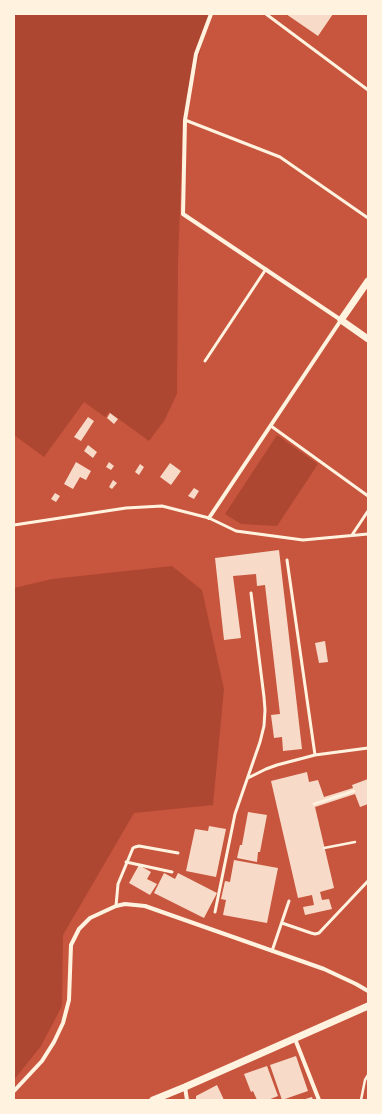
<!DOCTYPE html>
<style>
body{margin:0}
#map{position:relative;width:382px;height:1114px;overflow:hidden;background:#c8553d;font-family:Merriweather,serif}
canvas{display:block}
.frame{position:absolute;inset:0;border:15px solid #fff3e0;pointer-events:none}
</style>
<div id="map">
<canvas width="382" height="1114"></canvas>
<div class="frame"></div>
</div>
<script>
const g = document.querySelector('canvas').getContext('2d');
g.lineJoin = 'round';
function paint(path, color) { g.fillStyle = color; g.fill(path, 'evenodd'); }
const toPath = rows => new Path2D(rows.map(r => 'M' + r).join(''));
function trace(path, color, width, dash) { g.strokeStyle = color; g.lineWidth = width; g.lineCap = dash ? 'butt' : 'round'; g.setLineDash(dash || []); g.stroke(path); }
paint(toPath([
 [14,14,209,14,183,122,178,263,177,394,164,421,149,441,109,412,105,417,84,402,44,457,14,435],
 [277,435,318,464,277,526,241,524,225,514],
 [172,566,202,590,224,689,213,805,134,813,63,935,62,1006,41,1046,14,1080,14,588,52,579]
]), '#ae4732');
paint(toPath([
 [286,14,333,14,318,36],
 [110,413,118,419,114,424,107,418],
 [88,417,94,421,81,441,74,437],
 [88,445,97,452,93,458,84,451],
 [76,462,91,471,86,480,80,477,73,489,64,484],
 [109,462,114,466,111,470,106,467],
 [170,463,181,471,171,485,160,477],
 [140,464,144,467,139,475,135,472],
 [113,480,117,483,112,489,109,487],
 [194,488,199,491,194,499,188,496],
 [55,493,60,496,56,502,51,499],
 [279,550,302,749,283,751,282,737,274,738,271,715,280,714,265,585,257,586,256,574,233,576,241,638,224,640,215,558],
 [325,641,328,662,319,663,315,643],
 [307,772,309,782,318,780,324,797,353,788,352,785,368,779,368,804,360,807,355,794,315,807,334,888,320,892,322,900,329,899,332,909,305,915,303,907,314,905,312,895,298,898,271,781],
 [248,812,267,815,260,852,258,852,257,862,237,858,240,845,242,845],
 [209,826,226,829,216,877,186,871,195,829,208,831],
 [234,860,278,868,267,923,223,915,226,900,221,899,225,881,230,882],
 [139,865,151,872,147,879,157,884,150,895,129,883],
 [164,873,175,879,178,873,217,893,204,918,154,893],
 [296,1056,308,1091,282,1100,270,1065],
 [267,1066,278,1096,268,1100,257,1100,253,1091,251,1092,244,1074],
 [217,1085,224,1100,196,1100,196,1096],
 [312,1097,313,1100,302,1100]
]), '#f7dbc8');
trace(toPath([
 [314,804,354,791],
 [324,848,355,842],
 [361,1100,365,1080,368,1075]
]), '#fff3e0', 2.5);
trace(toPath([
 [266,14,368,90],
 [185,120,280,157,368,218],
 [205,361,266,269],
 [271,426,368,496],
 [14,525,126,508,162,506,209,518,236,531,303,540,368,534],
 [352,535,368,511],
 [287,560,315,755],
 [248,778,266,769,277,765,315,755,368,748],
 [126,862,172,872],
 [116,906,118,884,133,848,135,847,139,846,178,853],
 [215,912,235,814,260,742,264,726,265,710,264,697,251,593],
 [282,923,311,933,315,934,319,933,368,881],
 [272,951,289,901]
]), '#fff3e0', 3);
trace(toPath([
 [209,518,341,320,183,214,185,120,196,54,211,14],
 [295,1039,319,1100],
 [185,1087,187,1100],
 [14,1091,42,1061,54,1042,63,1023,69,1000,71,945,79,929,90,918,116,906,125,904,145,906,324,969,356,984,368,991]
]), '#fff3e0', 4);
trace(toPath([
 [368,281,341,320,368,339],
 [153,1100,185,1087,368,1006]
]), '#fff3e0', 7);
</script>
